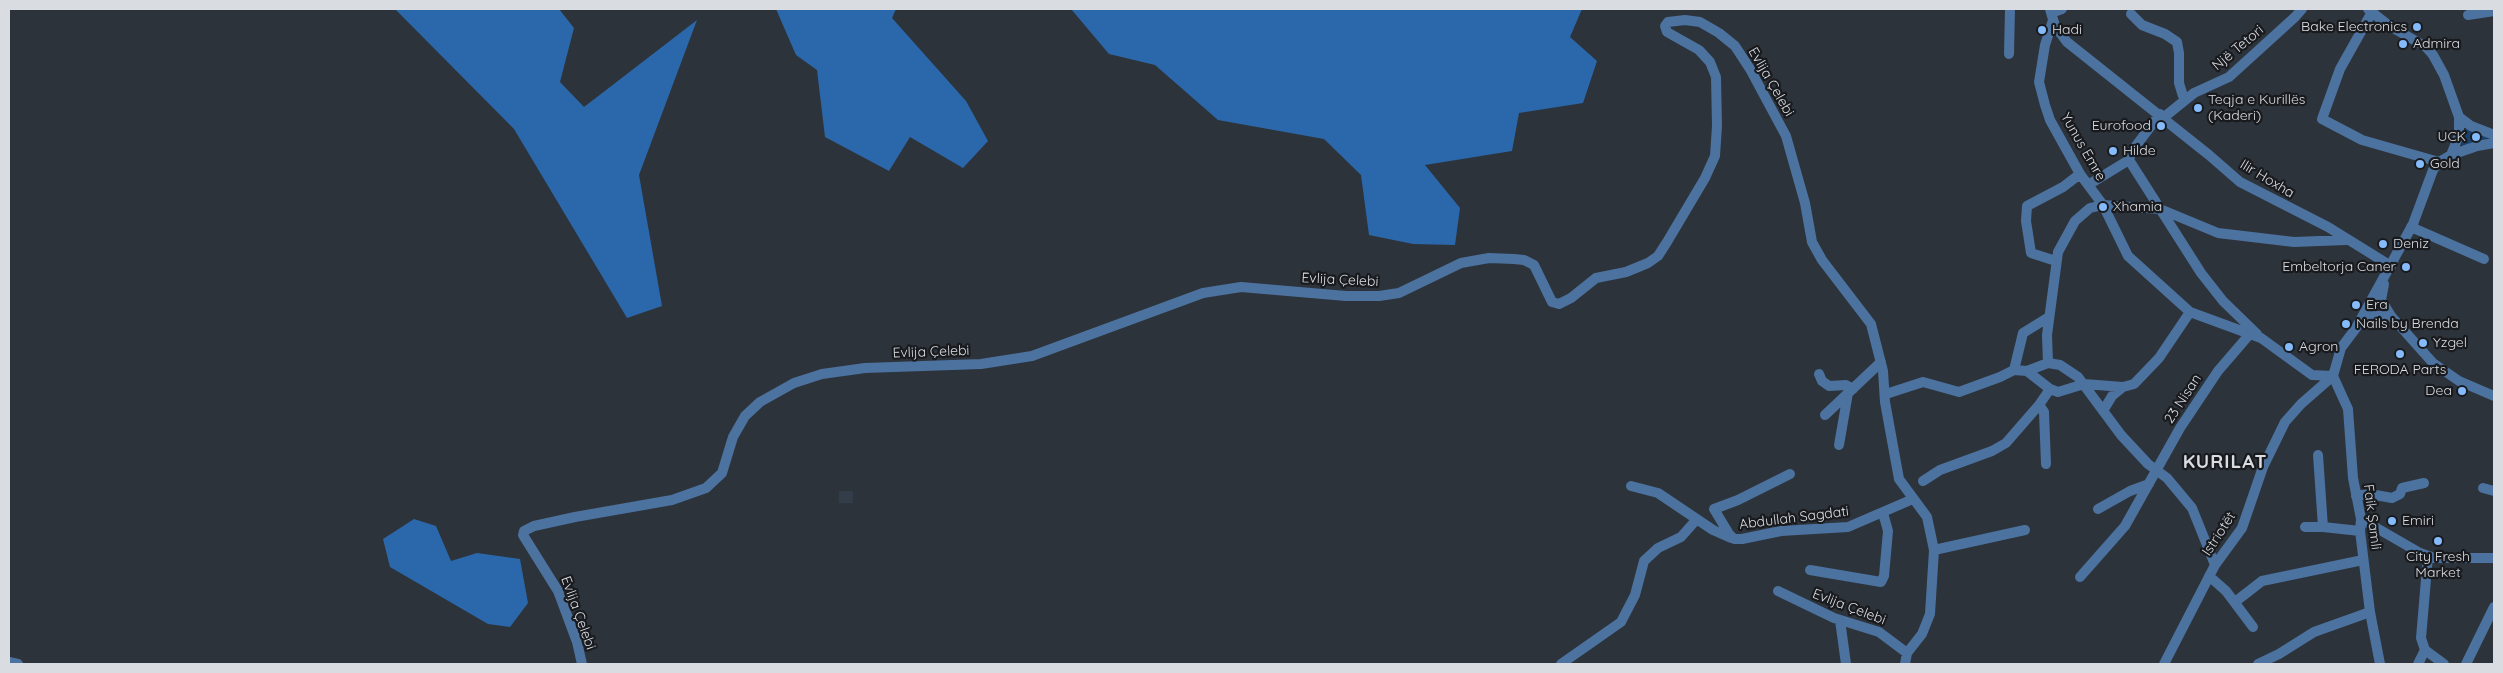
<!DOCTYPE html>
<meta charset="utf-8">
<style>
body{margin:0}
#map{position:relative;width:2503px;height:673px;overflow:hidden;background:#2d333a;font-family:Quicksand,sans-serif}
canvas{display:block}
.frame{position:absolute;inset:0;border:10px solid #d9dde2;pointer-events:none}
</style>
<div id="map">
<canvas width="2503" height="673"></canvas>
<div class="frame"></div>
</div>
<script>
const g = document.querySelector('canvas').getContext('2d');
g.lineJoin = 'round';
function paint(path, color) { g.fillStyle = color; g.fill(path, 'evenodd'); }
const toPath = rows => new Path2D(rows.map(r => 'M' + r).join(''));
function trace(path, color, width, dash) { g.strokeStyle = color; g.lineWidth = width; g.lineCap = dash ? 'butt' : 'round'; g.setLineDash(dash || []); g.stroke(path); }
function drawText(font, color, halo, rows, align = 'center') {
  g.font = font + ' Quicksand,sans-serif'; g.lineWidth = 4.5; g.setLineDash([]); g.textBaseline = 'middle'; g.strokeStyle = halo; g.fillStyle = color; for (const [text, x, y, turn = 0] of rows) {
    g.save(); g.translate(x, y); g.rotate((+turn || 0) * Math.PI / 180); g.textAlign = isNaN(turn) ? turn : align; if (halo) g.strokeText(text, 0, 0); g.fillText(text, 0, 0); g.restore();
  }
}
paint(toPath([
 [839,491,853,491,853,503,839,503]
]), '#323d49');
paint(toPath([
 [2468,125,2488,135,2486,140,2465,148,2462,145,2464,132]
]), '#19416b');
paint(toPath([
 [395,9,559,9,574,28,560,82,584,107,697,20,639,175,662,306,627,318,514,129],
 [776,9,896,9,892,18,966,101,988,141,963,168,910,137,889,171,825,137,817,70,796,55],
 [1071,9,1582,9,1570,37,1597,61,1583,103,1519,113,1512,151,1425,165,1460,208,1455,245,1413,244,1369,235,1361,175,1324,139,1218,120,1155,65,1109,54],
 [414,519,436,526,451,561,477,553,520,559,528,603,510,627,488,624,390,567,383,539]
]), '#2b68ab');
trace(toPath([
 [2050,9,2055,26,2067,42,2209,155,2240,182,2328,227,2391,266],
 [2368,9,2388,25,2426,47,2433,55,2444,75,2459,117,2471,126,2494,135],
 [2372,12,2340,69,2322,119,2362,140,2439,162],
 [2051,13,2062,9],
 [2131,14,2142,25,2165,34,2177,42,2179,53,2179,83,2183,96,2188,97],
 [2468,15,2494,11],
 [2053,20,2045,45,2039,82,2045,105,2050,120,2080,174,2103,205,2128,256,2190,312,2261,338,2312,375,2333,376],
 [2009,54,2010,9],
 [2163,118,2194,93,2229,77,2295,17,2302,9],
 [2451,155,2459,135,2459,117],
 [2129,160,2201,273,2223,301,2257,334],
 [2088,185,2129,160,2132,151,2160,114],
 [2411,227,2484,259],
 [2056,261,2031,253,2026,221,2027,206,2063,187,2080,174],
 [2384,284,2381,300,2391,316],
 [2361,319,2372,316,2391,316,2433,363,2459,381,2494,396],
 [2048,363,2047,335,2058,252,2075,221,2090,208,2103,205,2160,209,2218,233,2294,242,2346,240],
 [2014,370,2027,371,2048,363,2060,365,2078,377,2121,435,2148,464,2167,478,2192,508,2215,565],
 [2027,371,2050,389,2058,392,2084,384,2123,387,2134,384,2159,358,2190,312],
 [1819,374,1822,381,1829,386,1846,385,1853,389],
 [2333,376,2341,348,2356,328,2413,224,2433,170,2439,162,2451,155,2477,146,2494,143],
 [2333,376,2348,409,2353,478,2361,519,2360,531,2370,612,2380,664],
 [1886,394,1923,382,1959,392,2000,377,2014,370,2023,333,2049,317],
 [2103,411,2112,396,2123,387],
 [1825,415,1881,362],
 [1839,445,1848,393],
 [2046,464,2044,412,2039,405,2050,389],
 [1790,474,1738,500,1714,509,1729,534,1734,539,1742,539,1781,531,1848,527,1913,499],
 [1923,481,1940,470,1992,451,2006,443,2039,405],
 [1631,486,1658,493,1713,530,1731,538],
 [2483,488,2494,491],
 [2356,496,2370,494,2392,498,2400,494,2402,488,2424,483],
 [2098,509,2130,491,2149,484],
 [2361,519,2420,553,2434,558,2494,558],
 [2305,527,2323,527,2318,455],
 [2323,527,2360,531],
 [1934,550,2025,530],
 [2428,556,2421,638,2425,650,2444,664],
 [1810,570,1881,582,1884,576,1888,531,1883,513],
 [2209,576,2226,591,2253,627],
 [2080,577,2125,526,2180,428,2218,371,2249,335],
 [1778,591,1834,618,1879,632,1907,653],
 [2235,602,2262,581,2363,560],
 [1840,620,1846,664],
 [9,662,18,664],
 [582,664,577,642,558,591,523,535,524,531,534,526,575,517,672,500,706,488,722,473,733,437,745,416,760,402,794,383,822,374,865,368,981,364,1032,356,1203,293,1241,287,1346,296,1379,296,1399,293,1461,263,1489,258,1514,259,1524,260,1534,265,1552,302,1559,304,1571,298,1596,278,1626,272,1648,263,1658,256,1667,242,1705,178,1715,156,1717,126,1716,77,1710,62,1699,50,1667,32,1665,26,1668,22,1685,20,1700,22,1719,33,1735,46,1750,69,1786,136,1805,203,1812,242,1822,260,1871,324,1883,371,1885,402,1899,479,1927,517,1934,550,1930,614,1922,634,1907,653,1905,664],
 [1561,664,1621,622,1635,595,1644,561,1658,548,1681,537,1697,519],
 [2164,664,2215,565,2242,528,2263,467,2285,422,2301,404,2333,376],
 [2258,664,2279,654,2314,632,2370,612],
 [2418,664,2425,650],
 [2466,664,2494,607]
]), '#4c729f', 10);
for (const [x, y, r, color] of [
 [2417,27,5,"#85bbfb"],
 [2042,30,5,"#85bbfb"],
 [2403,44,5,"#85bbfb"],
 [2198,108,5,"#85bbfb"],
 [2161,126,5,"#85bbfb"],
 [2476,137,5,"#85bbfb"],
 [2113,151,5,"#85bbfb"],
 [2420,164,5,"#85bbfb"],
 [2103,207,5,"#85bbfb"],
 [2383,244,5,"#85bbfb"],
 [2406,267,5,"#85bbfb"],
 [2356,305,5,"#85bbfb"],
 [2346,324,5,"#85bbfb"],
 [2423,343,5,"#85bbfb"],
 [2289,347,5,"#85bbfb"],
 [2400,354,5,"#85bbfb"],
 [2462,391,5,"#85bbfb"],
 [2392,521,5,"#85bbfb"],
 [2438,541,5,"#85bbfb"]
]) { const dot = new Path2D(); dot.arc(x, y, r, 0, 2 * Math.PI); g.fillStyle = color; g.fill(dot); trace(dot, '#181a1e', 2); }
drawText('14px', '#d9dde2', '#181a1e', [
 ["Bake Electronics",2407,27,"right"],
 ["Hadi",2052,30],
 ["Admira",2413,44],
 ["Teqja e Kurillës",2208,100],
 ["(Kaderi)",2208,116],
 ["Eurofood",2151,126,"right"],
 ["UCK",2466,137,"right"],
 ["Hilde",2123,151],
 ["Gold",2430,164],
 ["Xhamia",2113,207],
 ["Deniz",2393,244],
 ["Embeltorja Caner",2396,267,"right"],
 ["Era",2366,305],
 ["Nails by Brenda",2356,324],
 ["Yzgel",2433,343],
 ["Agron",2299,347],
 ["FERODA Parts",2400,370,"center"],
 ["Dea",2452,391,"right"],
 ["Emiri",2402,521],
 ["City Fresh",2438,557,"center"],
 ["Market",2438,573,"center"]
], 'left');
drawText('14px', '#d9dde2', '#181a1e', [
 ["Një Tetori",2238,48,-40],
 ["Evlija Çelebi",1771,82,60],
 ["Yunus Emre",2083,147,60],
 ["Ilir Hoxha",2267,179,31],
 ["Evlija Çelebi",1340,280,3],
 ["Evlija Çelebi",931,352,-2],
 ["23 Nisan",2183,399,-57],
 ["Faik Şamli",2372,517,83],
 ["Abdullah Sagdati",1794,518,-7],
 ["Istriotët",2219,534,-57],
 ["Evlija Çelebi",1849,607,21],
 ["Evlija Çelebi",578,613,70]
]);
g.letterSpacing = '1px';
drawText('bold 19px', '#d9dde2', '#181a1e', [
 ["KURILAT",2225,462]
]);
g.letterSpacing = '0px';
</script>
